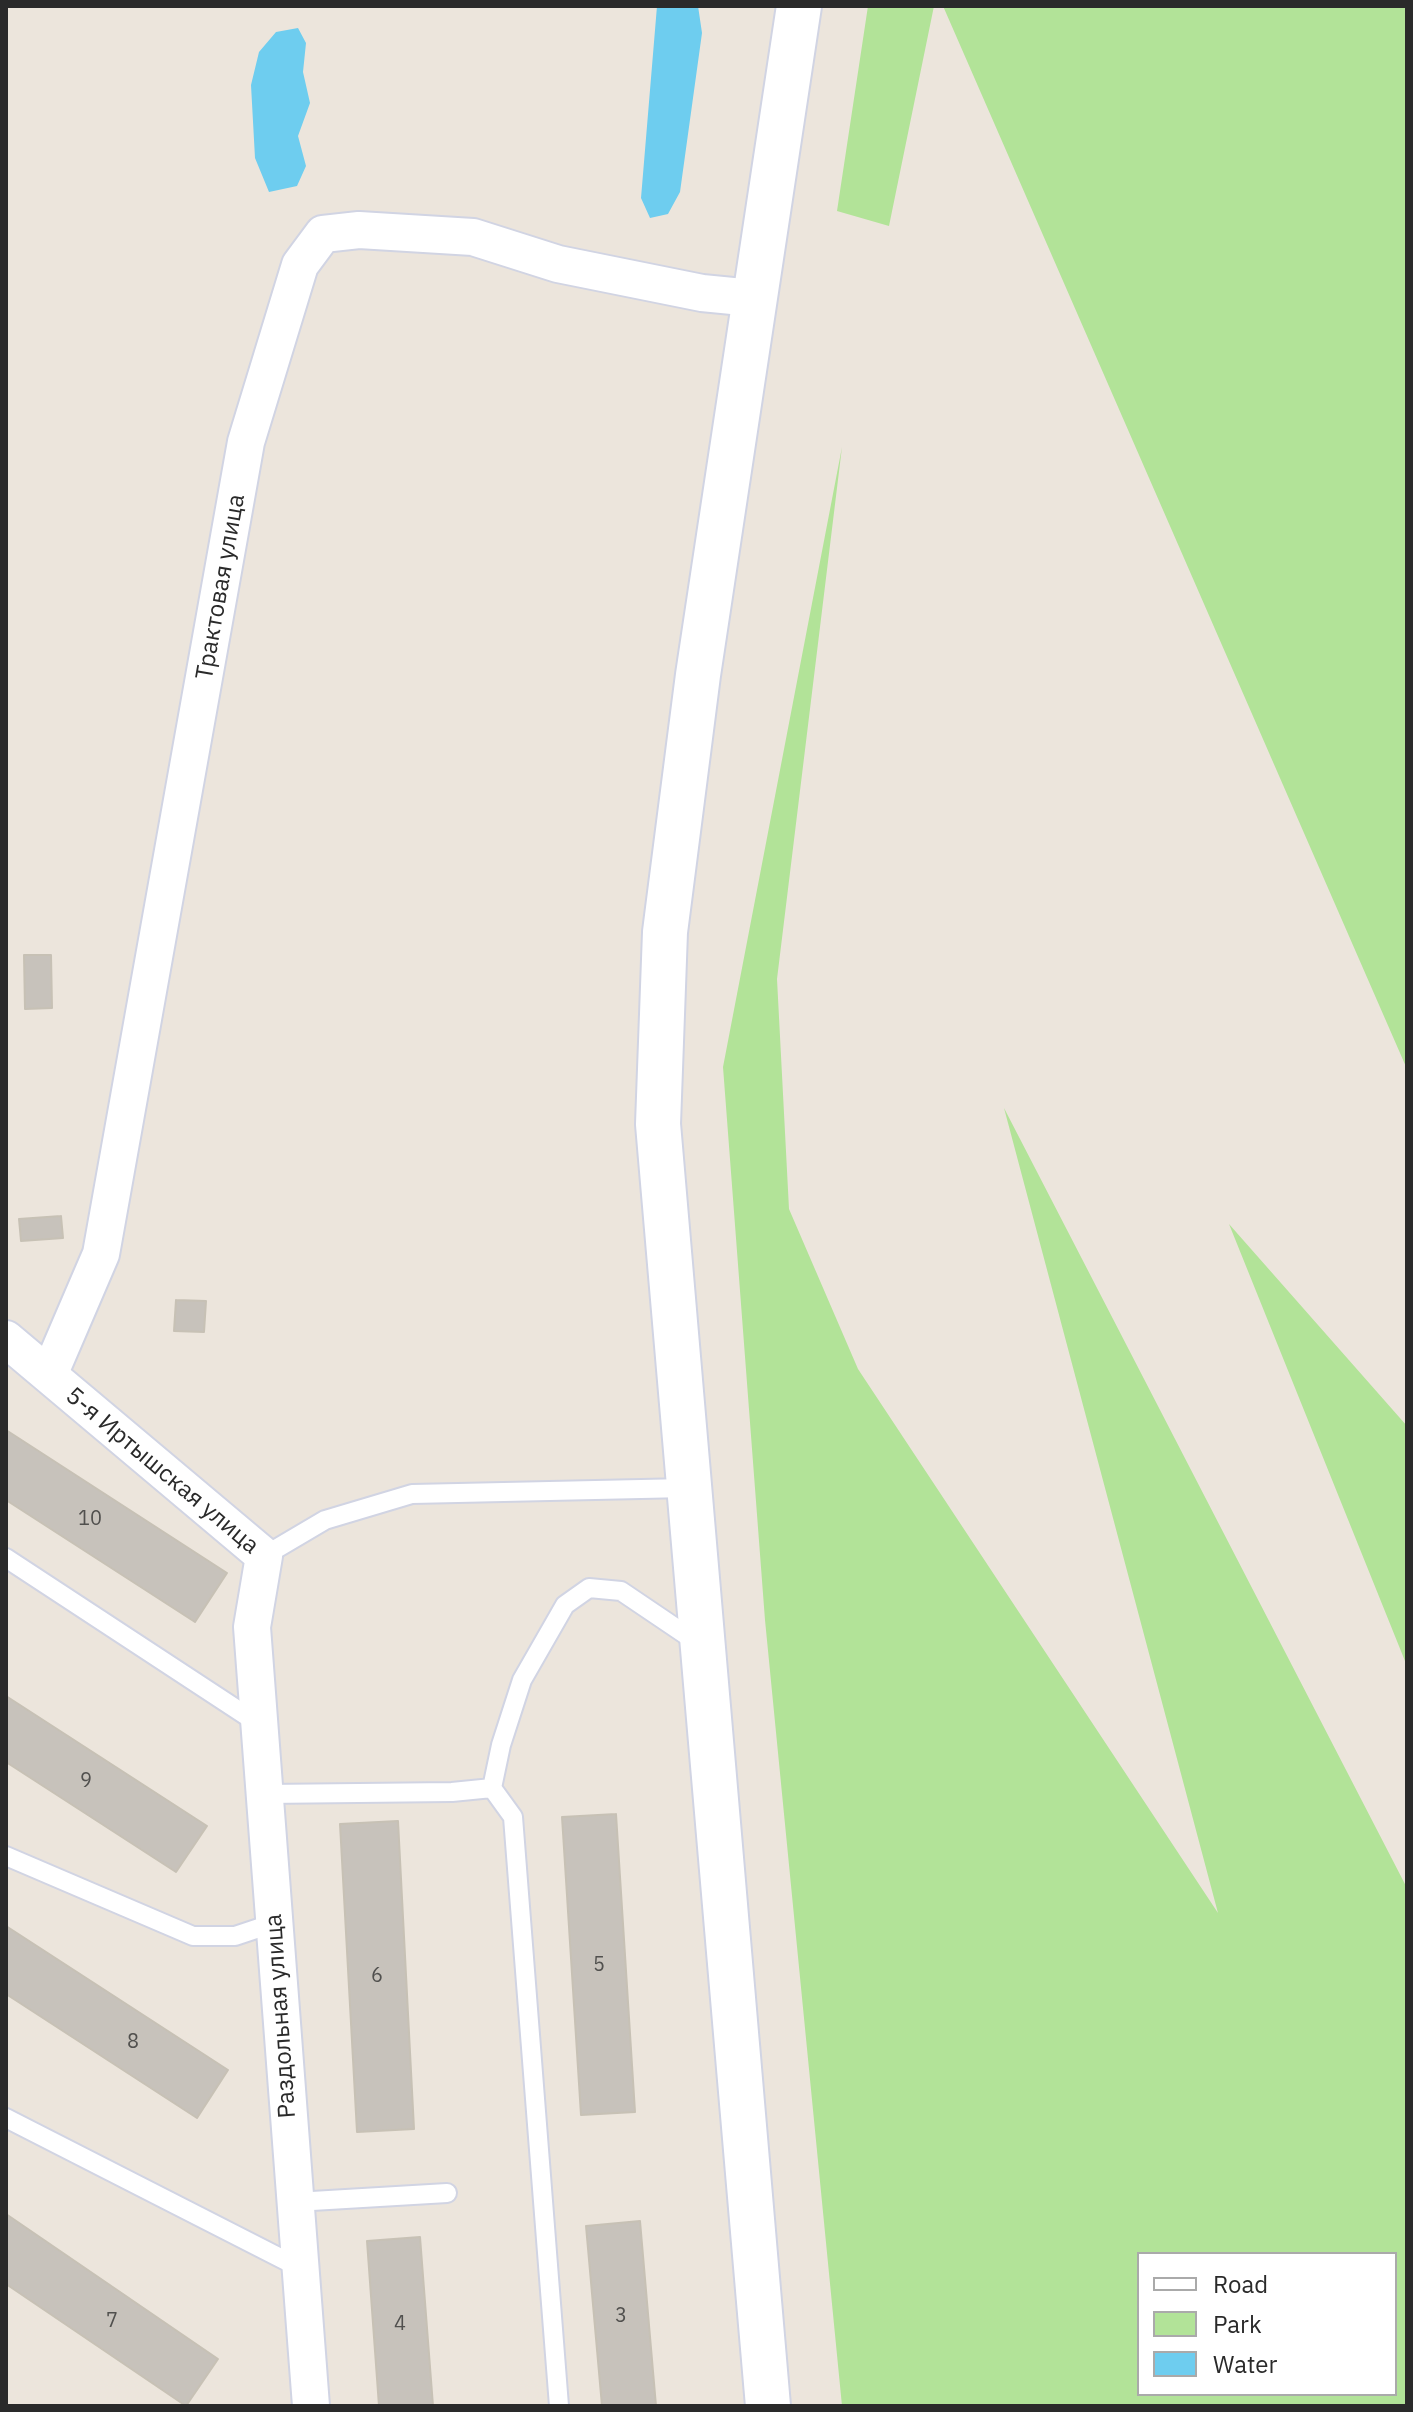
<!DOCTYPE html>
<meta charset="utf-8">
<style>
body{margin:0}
#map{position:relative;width:1413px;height:2412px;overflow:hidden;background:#ece5dc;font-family:"IBM Plex Sans",sans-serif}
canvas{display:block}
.frame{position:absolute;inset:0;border:8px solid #2a2a2a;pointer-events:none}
.legend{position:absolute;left:1137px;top:2252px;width:260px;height:144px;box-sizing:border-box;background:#fff;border:2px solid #aaa;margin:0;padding:10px 14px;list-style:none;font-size:24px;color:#2a2a2a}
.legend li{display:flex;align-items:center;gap:16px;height:40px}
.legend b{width:40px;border:2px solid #aaa}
</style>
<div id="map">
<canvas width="1413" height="2412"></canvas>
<div class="frame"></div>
<ul class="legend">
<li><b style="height:10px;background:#fff"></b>Road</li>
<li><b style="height:22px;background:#b2e398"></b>Park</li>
<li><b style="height:22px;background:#6ecdef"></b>Water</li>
</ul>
</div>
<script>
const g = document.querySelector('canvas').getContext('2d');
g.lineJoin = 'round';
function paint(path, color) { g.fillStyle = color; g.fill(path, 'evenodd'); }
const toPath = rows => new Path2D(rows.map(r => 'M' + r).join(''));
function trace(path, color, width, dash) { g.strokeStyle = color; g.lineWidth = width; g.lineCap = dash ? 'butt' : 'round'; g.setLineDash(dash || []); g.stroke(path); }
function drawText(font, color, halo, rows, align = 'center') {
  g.font = font + ' "IBM Plex Sans",sans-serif'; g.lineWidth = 6; g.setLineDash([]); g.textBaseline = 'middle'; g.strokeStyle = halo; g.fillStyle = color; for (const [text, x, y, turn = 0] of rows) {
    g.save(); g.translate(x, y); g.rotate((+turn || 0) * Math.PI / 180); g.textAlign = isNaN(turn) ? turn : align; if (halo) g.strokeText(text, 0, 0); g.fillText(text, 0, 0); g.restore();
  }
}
paint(toPath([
 [868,6,934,6,889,226,837,211],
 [943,6,1407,6,1407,1069],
 [842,447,777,979,789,1209,858,1369,1218,1913,1004,1108,1407,1888,1407,2406,842,2406,765,1620,723,1067],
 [1139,2254,1395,2254,1395,2394,1139,2394],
 [1229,1224,1407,1426,1407,1666]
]), '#b2e398');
paint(toPath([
 [657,6,698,6,702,33,680,192,668,214,650,218,641,198],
 [298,28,306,43,303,72,310,103,298,136,306,166,297,186,269,192,255,158,251,85,259,52,276,32]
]), '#6ecdef');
const building = toPath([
 [24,955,51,955,52,1008,25,1009,24,955],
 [61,1216,63,1238,21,1241,19,1219,61,1216],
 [176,1300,206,1301,204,1332,174,1331,176,1300],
 [6,1430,227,1573,195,1622,6,1500,6,1430],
 [6,1696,207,1826,176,1872,6,1762,6,1696],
 [616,1814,635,2112,581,2115,562,1817,616,1814],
 [398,1821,414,2129,357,2132,340,1824,398,1821],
 [6,1926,228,2070,197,2118,6,1994,6,1926],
 [6,2214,218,2359,186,2406,6,2284,6,2214],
 [640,2221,656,2406,602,2406,586,2226,640,2221],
 [420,2237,433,2406,379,2406,367,2241,420,2237]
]);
paint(building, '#c7c2bb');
trace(building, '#c7c1b5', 2);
const service = toPath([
 [264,1556,325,1520,412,1494,687,1488],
 [6,1558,259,1724],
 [492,1788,513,1817,559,2406],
 [265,1794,452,1792,492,1788,501,1745,522,1680,565,1605,589,1588,621,1591,698,1643],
 [6,1856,193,1936,235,1936,274,1923],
 [6,2118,300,2268],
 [295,2202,447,2193]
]);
const minor = toPath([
 [6,1339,264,1556,252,1627,311,2406],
 [49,1375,101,1254,246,442,300,265,323,234,359,230,473,237,558,264,702,293,753,298]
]);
const tertiary = toPath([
 [768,2406,658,1124,665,932,698,675,799,6]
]);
trace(service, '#d1d4e3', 22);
trace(minor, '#d1d4e3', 40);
trace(tertiary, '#d1d4e3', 48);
trace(service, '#fff', 18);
trace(minor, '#fff', 36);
trace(tertiary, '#fff', 44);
drawText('20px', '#51504e', null, [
 ["10",90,1519],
 ["9",86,1781],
 ["5",599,1965],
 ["6",377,1976],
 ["8",133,2042],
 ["3",621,2316],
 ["7",112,2321],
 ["4",400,2324]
]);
drawText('24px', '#2a2a2a', '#fff', [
 ["Трактовая улица",221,587,-80],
 ["5-я Иртышская улица",162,1471,40],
 ["Раздольная улица",281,2016,-94]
]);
</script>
